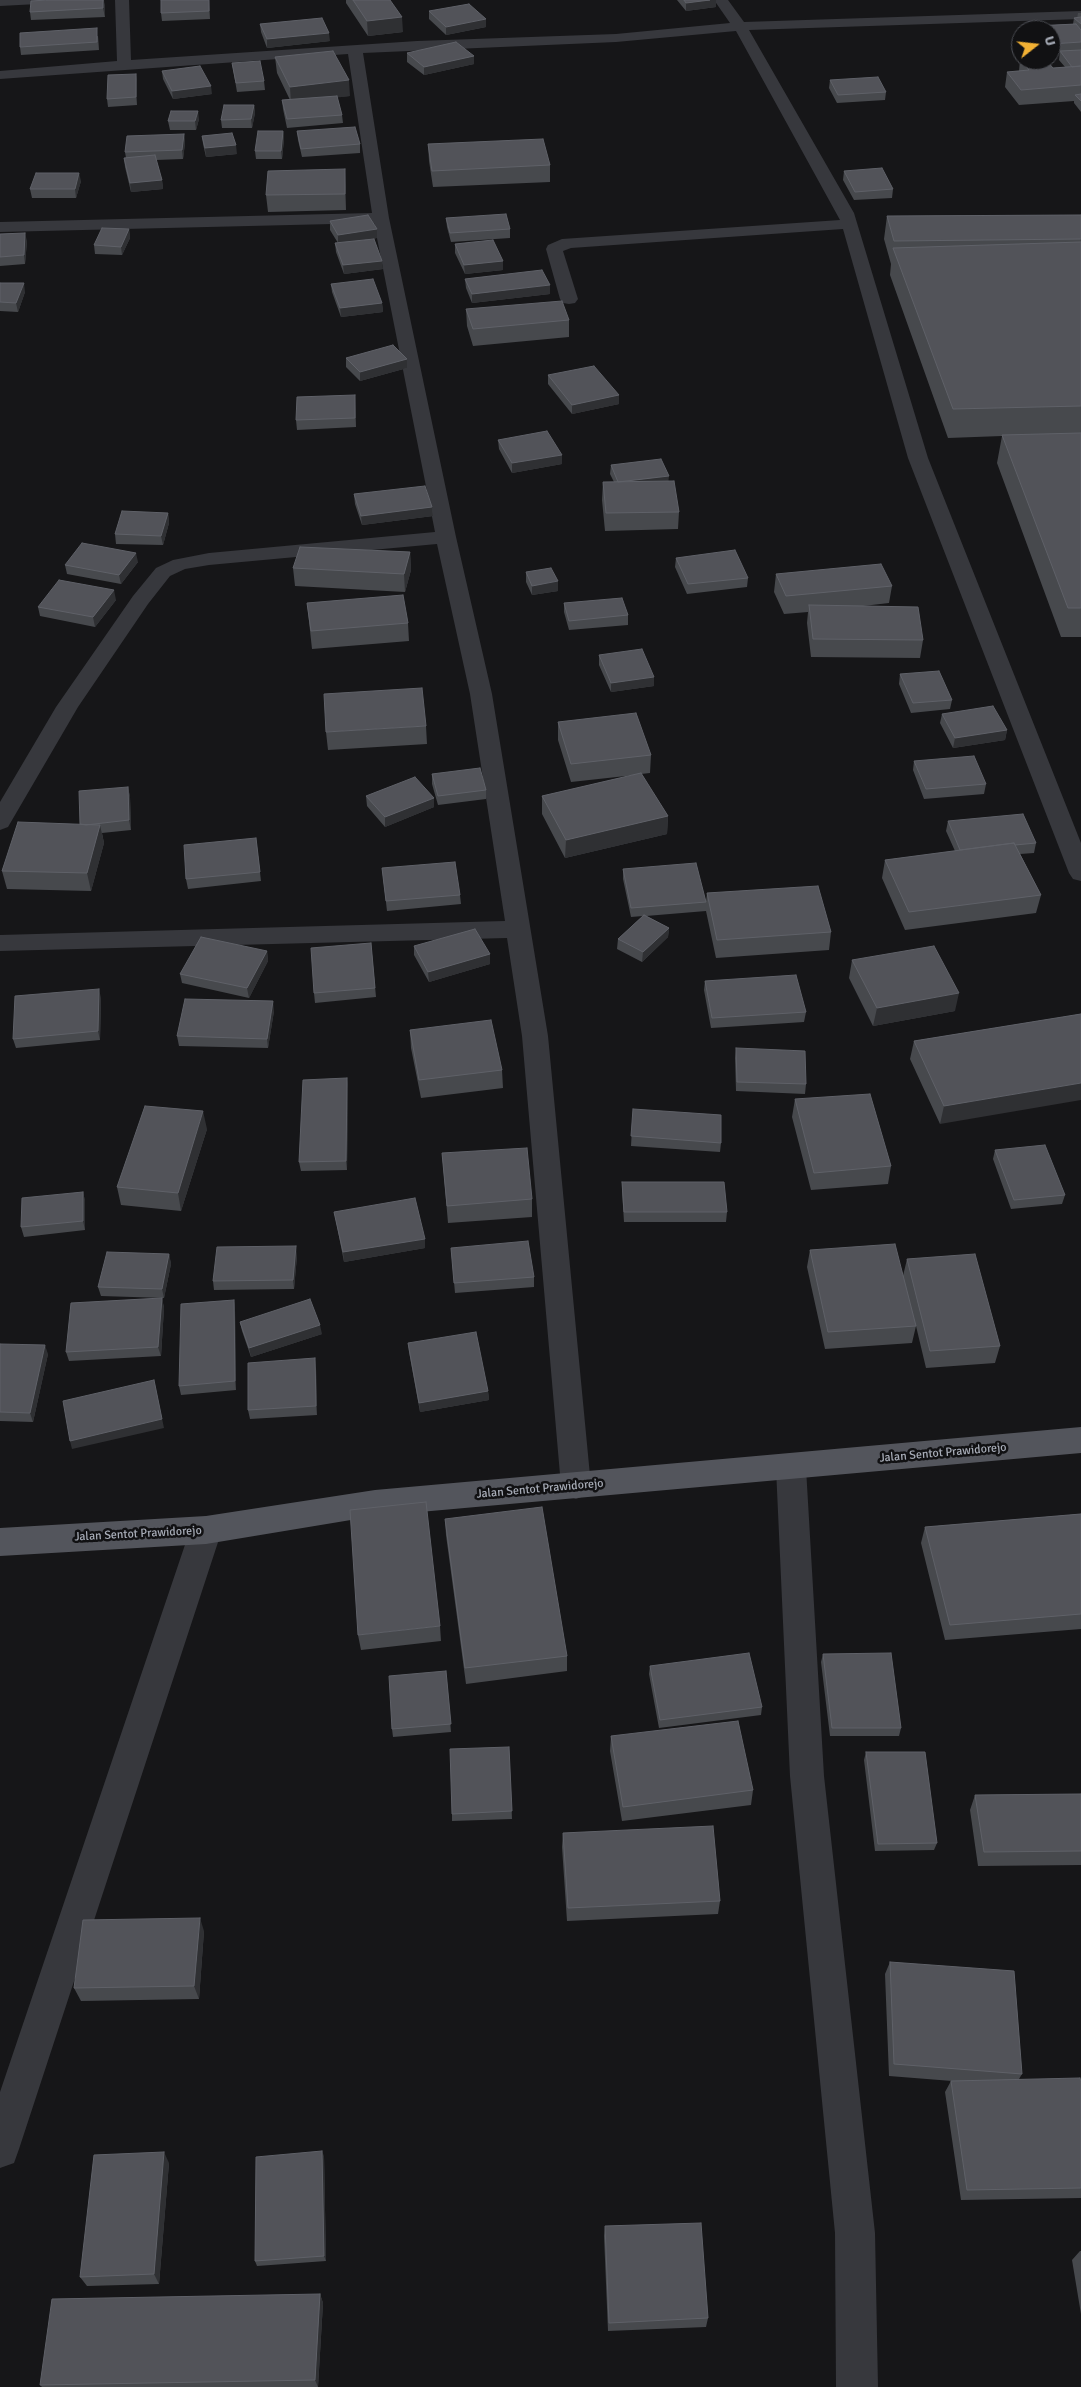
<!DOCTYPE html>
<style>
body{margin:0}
#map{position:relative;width:1081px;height:2387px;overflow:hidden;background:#161618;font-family:Signika,sans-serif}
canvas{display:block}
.north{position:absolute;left:1011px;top:20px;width:50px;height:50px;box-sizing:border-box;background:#111113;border:1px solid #4d4f55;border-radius:50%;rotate:74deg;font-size:14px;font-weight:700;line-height:20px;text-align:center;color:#a8adb8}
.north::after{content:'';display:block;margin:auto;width:18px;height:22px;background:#f2b134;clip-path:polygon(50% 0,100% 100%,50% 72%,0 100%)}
</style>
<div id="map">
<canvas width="1081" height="2387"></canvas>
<div class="north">U</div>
</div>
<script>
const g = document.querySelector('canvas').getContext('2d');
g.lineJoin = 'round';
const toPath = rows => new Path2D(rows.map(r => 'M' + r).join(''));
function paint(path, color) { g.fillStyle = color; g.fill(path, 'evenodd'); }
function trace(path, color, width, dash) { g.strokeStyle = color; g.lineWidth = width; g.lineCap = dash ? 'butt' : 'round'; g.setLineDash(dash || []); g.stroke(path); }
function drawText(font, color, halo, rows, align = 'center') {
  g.font = font + ' Signika,sans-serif'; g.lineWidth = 5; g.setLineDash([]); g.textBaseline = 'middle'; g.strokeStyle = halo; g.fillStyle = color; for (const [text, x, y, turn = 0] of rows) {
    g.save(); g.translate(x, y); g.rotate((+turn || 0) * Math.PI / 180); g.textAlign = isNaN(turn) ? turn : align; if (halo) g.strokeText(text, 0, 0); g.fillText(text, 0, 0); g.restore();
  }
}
paint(toPath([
 [0,0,45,0,38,4,0,6,0,0],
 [115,0,129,0,131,60,417,41,616,34,730,23,714,0,728,0,744,22,1081,11,1081,19,749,30,854,213,928,458,1081,843,1081,881,1073,879,1069,873,908,458,843,229,571,248,563,251,578,299,575,303,569,304,563,303,560,299,546,249,548,245,562,239,840,220,736,31,616,42,363,53,389,218,456,537,492,694,548,1036,591,1486,587,1495,576,1499,565,1495,561,1486,522,1036,507,938,0,951,0,935,505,921,470,694,437,544,209,565,185,569,170,576,148,604,78,707,8,827,0,830,0,802,56,707,133,596,156,568,173,560,209,553,435,532,374,223,0,232,0,222,372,213,348,54,0,79,0,71,117,61,115,0],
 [791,1455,802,1459,806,1468,824,1776,875,2233,878,2387,836,2387,835,2233,790,1776,776,1468,780,1459,791,1455],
 [206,1516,217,1520,222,1530,19,2149,14,2163,0,2168,0,2092,190,1530,195,1520,206,1516]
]), '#37383d');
paint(toPath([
 [1081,1427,1081,1453,375,1516,206,1544,0,1556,0,1528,206,1516,375,1490,1081,1427]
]), '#53555c');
paint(toPath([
 [47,0,104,0,105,17,31,20,30,12],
 [161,0,209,0,210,19,162,21,161,13],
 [346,0,390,0,403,32,368,36,346,3],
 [677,0,716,0,716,7,686,11],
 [429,11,486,27,446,35,429,19],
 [1078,13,1081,13,1081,112,1074,103,1074,101,1019,105,1005,87,1007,72,1019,71,1020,60,1053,68,1065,67,1059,60,1060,51,1051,52,1051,30,1034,30,1034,26,1073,24,1074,18,1077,18],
 [260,24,330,41,267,48,261,32],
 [98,36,99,50,21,55,20,47],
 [407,53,474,56,474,64,424,75,407,62],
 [275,57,350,96,337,97,342,115,343,123,287,128,283,109,282,100,290,100,277,73],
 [232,63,264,81,265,90,237,92],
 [162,71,212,94,173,99,163,79],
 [136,74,137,82,137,105,108,107,107,99],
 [830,80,886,92,885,100,837,103,829,88],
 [254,105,255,113,252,128,222,128,221,120],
 [199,119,196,130,170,130,168,121],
 [283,131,284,139,282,159,256,159,255,151],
 [297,131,360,144,360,153,302,157,298,140],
 [184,134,185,143,183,159,156,160,162,180,163,189,131,192,125,167,124,158,126,158,125,152],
 [202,136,237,154,206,157,203,144],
 [428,144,550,165,550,182,433,187,429,161],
 [844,171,893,189,892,198,854,200,843,180],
 [81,181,76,198,32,198,30,189],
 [346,186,346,210,268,212,266,195],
 [1081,215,1081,637,1061,637,997,463,1002,436,948,438,890,275,891,264,884,239,887,216],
 [446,218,510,229,510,238,451,242,447,227],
 [330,221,377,238,360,241,383,269,344,274,336,252,335,243,338,243,330,230],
 [129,229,130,238,122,255,95,254,94,245],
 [0,234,27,241,25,264,0,266],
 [455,244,503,261,503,270,465,274,455,253],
 [465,279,550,294,472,303,466,288],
 [0,283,25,292,18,312,0,311],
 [331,284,382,303,383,312,341,317,332,292],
 [466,309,569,320,569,337,473,346,467,326],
 [346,358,407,359,407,368,360,381,346,367],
 [548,375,619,395,619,404,572,414,548,384],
 [355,395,356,427,297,430,296,420],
 [498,440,562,464,512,473,499,449],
 [611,465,669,481,679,512,678,529,605,531,602,500,603,482,614,482,610,474],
 [354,494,432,507,433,516,362,525,355,504],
 [168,513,169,523,163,545,116,544,115,534],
 [410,552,411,570,405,592,295,586,293,568],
 [676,558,748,578,747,587,687,594,675,567],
 [138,562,121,584,67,574,65,565],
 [526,572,558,591,532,595,526,582],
 [776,574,892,586,889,603,863,606,923,640,920,658,811,657,807,623,808,612,784,614,774,592],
 [116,600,95,627,40,616,38,607],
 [307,603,408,623,409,641,312,649],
 [564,603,628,615,628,625,569,630,564,612],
 [599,655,654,686,611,692,599,665],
 [900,674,952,700,950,709,911,713,899,684],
 [942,714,1007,730,1005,740,953,748,940,723],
 [558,722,651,755,650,773,641,774,668,816,667,834,565,858,542,814,542,796,635,775,571,782,558,740],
 [426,726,427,744,328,750,326,732],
 [914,761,986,784,984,794,924,799,913,770],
 [432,774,486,790,486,799,438,805,432,784],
 [128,787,130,797,131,830,102,833,104,843,91,891,7,889,2,871,80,824],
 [366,796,434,807,385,827,367,806],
 [948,821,1036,843,1034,853,1020,854,1041,895,1036,913,905,930,882,878,885,860,955,851,946,831],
 [256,838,261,881,188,889,186,879],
 [382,868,460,895,461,904,387,911],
 [623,869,706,902,707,893,831,932,829,950,716,958,706,911,646,916,669,928,668,937,642,962,617,949,618,939,643,916,631,917,623,879],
 [371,943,376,997,315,1003,314,993],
 [414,946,490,954,490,964,429,982,414,955],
 [267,951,268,961,249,998,182,983,180,974],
 [852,960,955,1011,873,1026,849,978],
 [705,981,806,1012,804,1022,711,1028,704,990],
 [101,998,100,1040,16,1048,13,1039],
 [274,1011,268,1048,179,1046,177,1036],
 [1081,1014,940,1124,910,1059,914,1041],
 [410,1030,502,1070,503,1088,421,1098,411,1048],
 [736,1048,806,1084,805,1094,736,1091,735,1058],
 [347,1078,348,1088,347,1170,301,1171,299,1162],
 [795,1099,891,1166,888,1184,811,1190,792,1117],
 [633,1109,721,1143,720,1152,631,1146],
 [207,1129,181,1211,121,1205,117,1187],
 [995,1150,1065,1195,1062,1204,1011,1209,993,1159],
 [442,1153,532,1199,532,1217,448,1223],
 [622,1182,727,1212,726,1222,624,1222,622,1191],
 [83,1192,85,1201,85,1230,24,1237,21,1227],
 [334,1212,425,1248,344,1262,336,1221],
 [451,1248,534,1277,534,1287,455,1293],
 [810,1250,903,1276,907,1259,1000,1346,995,1363,926,1368,916,1326,912,1343,825,1349,807,1267],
 [169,1254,171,1264,164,1298,101,1296,98,1287],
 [297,1256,294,1289,214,1290,213,1281],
 [162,1298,164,1308,161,1356,69,1361,66,1352],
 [234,1300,235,1309,236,1390,181,1395,179,1386],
 [240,1322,322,1334,251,1357,242,1331],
 [408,1343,488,1391,489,1400,420,1412,409,1352],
 [0,1344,48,1354,33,1422,0,1421],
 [316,1367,317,1415,250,1419,248,1410],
 [1081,1514,1081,1629,945,1640,921,1543,925,1527],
 [445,1519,567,1656,567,1671,466,1684,446,1535],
 [440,1626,441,1641,361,1650,358,1635],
 [823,1654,901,1728,899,1736,830,1736,821,1662],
 [650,1666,762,1707,761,1715,659,1728,649,1674],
 [446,1671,451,1732,393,1737,392,1729],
 [611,1736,753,1790,751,1805,622,1821,610,1751],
 [509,1747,512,1819,452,1821,452,1814],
 [866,1752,937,1843,934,1850,875,1851,864,1760],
 [1081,1794,1081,1865,978,1866,970,1810,975,1795],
 [563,1833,720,1901,718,1914,567,1921,562,1847],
 [204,1931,199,1999,81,2001,74,1988],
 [890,1962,1022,2074,1019,2079,1081,2082,1081,2198,961,2200,945,2092,951,2081,952,2081,889,2076,885,1974],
 [324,2156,326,2261,257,2266,255,2261],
 [169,2163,159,2284,87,2286,80,2277],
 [605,2226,708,2318,706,2327,608,2331,604,2236],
 [1080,2251,1081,2251,1081,2314,1072,2260],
 [320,2294,323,2303,318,2387,42,2387,40,2385]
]), '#47494d');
paint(toPath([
 [103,0,105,5,105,17,103,8],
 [710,0,716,0,716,7,686,11,686,3],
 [402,17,403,32,368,36,367,21],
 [486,19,486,27,446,35,446,27],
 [329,33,330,41,267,48,267,39],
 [474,56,474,64,424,75,424,67],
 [136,74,137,82,137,105,136,97],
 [349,80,350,96,291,103,290,87],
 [211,86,212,94,173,99,172,91],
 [254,105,255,113,252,128,251,119],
 [198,111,199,119,196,130,195,121],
 [283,131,284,139,282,159,281,151],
 [184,134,185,143,183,159,182,150],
 [236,145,237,154,206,157,205,148],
 [345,169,346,186,346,210,345,194],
 [79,173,81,181,76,198,75,189],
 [162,180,163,189,131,192,130,183],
 [129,229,130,238,122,255,121,247],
 [377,229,377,238,338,244,338,235],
 [25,233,27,241,25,264,24,255],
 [382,261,383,269,344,274,343,265],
 [503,261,503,270,465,274,464,265],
 [24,283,25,292,18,312,16,303],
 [550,285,550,294,472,303,472,294],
 [382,303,383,312,341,317,340,308],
 [407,359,407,368,360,381,360,372],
 [619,395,619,404,572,414,572,405],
 [562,455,562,464,512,473,512,463],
 [669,476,668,485,618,482],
 [432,507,433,516,362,525,361,516],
 [168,513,169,523,163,545,161,536],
 [410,552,411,570,405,592,404,574],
 [136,553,138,562,121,584,119,575],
 [558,581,558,591,532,595,532,586],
 [114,590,116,600,95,627,93,617],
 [654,677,654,686,611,692,611,683],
 [1007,730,1005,740,953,748,955,738],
 [128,787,130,797,131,830,129,820],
 [434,798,434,807,385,827,385,817],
 [668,816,667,834,565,858,566,840],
 [100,825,104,843,91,891,87,873],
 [669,928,668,937,642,962,643,952],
 [267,951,268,961,249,998,247,988],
 [490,954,490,964,429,982,428,972],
 [99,989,101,998,100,1040,98,1031],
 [959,993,955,1011,873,1026,877,1008],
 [273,1001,274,1011,268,1048,267,1039],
 [347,1078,348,1088,347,1170,346,1161],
 [1081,1083,1081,1100,940,1124,944,1106],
 [203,1111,207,1129,181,1211,178,1193],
 [83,1192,85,1201,85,1230,83,1221],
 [425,1239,425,1248,344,1262,343,1252],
 [296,1246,297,1256,294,1289,293,1280],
 [169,1254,171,1264,164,1298,162,1289],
 [162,1298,164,1308,161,1356,158,1347],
 [234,1300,235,1309,236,1390,235,1381],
 [320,1325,322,1334,251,1357,249,1348],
 [45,1345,48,1354,33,1422,30,1413],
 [315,1358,316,1367,317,1415,316,1406],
 [154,1380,164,1428,72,1449,70,1441],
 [488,1391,489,1400,420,1412,419,1403],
 [200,1918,204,1931,199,1999,194,1986],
 [322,2151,324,2156,326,2261,324,2256],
 [164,2152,169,2163,159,2284,154,2274],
 [320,2294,323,2303,318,2387,315,2380]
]), '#2f3033');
const building = toPath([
 [47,0,103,0,103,8,30,12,31,1,47,0],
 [161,0,209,0,209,11,161,13,161,0],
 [353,0,390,0,402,17,367,21,353,0],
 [684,0,710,0,686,3,684,0],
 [469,4,486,19,446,27,429,11,469,4],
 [1081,17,1081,24,1074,18,1081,17],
 [322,18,329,33,267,39,260,24,322,18],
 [1076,24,1081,30,1081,42,1051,44,1051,30,1037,30,1034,26,1076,24],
 [97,28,97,42,20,47,20,33,97,28],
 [456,42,474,56,424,67,407,53,456,42],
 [1081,50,1081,66,1072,67,1060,51,1081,50],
 [333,51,349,80,290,87,275,57,333,51],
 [1020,60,1046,60,1053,68,1081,66,1081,85,1021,90,1007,72,1029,70,1020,60],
 [260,61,264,81,236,83,232,63,260,61],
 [200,66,211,86,172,91,162,71,200,66],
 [136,74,136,97,107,99,108,75,136,74],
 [878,77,886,92,838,95,830,80,878,77],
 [1081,94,1081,101,1075,95,1081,94],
 [337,96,342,115,287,119,282,100,337,96],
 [224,105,254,105,251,119,221,120,224,105],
 [171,111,198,111,195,121,168,121,171,111],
 [355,127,360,144,301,149,297,131,355,127],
 [258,131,283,131,281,151,255,151,258,131],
 [232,133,236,145,205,148,202,136,232,133],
 [184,134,182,150,125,152,127,136,184,134],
 [543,139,550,165,432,171,428,144,543,139],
 [155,155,162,180,130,183,124,158,155,155],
 [882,168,893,189,855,192,844,171,882,168],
 [345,169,345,194,266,195,268,171,345,169],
 [36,173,79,173,75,189,30,189,36,173],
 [506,214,510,229,450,233,446,218,506,214],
 [368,215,377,229,338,235,330,221,368,215],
 [1081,215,1081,239,894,241,887,216,1081,215],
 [102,228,129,229,121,247,94,245,102,228],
 [25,233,24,255,0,257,0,234,25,233],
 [374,239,382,261,343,265,335,243,374,239],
 [493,240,503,261,464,265,455,244,493,240],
 [1081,242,1081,406,953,409,893,248,1081,242],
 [542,270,550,285,472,294,465,279,542,270],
 [373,279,382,303,340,308,331,284,373,279],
 [0,283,24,283,16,303,0,302,0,283],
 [562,301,569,320,473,329,466,309,562,301],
 [393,345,407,359,360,372,346,358,393,345],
 [594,366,619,395,572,405,548,375,594,366],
 [355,395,355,418,296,420,297,397,355,395],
 [547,431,562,455,512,463,498,440,547,431],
 [1081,433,1081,608,1068,608,1002,435,1081,433],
 [661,459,669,476,618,482,611,465,661,459],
 [674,481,679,512,606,513,603,482,674,481],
 [425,486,432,507,361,516,354,494,425,486],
 [122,511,168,513,161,536,115,534,122,511],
 [82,543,136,553,119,575,65,565,82,543],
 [300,547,410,552,404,574,293,568,300,547],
 [735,550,748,578,688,584,676,558,735,550],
 [881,564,892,586,786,596,776,574,881,564],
 [551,568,558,581,532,586,526,572,551,568],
 [59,580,114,590,93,617,38,607,59,580],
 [403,595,408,623,311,631,307,603,403,595],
 [622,598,628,615,569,621,564,603,622,598],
 [809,605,918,607,923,640,813,639,809,605],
 [642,649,654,677,611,683,599,655,642,649],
 [939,671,952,700,913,703,900,674,939,671],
 [422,688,426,726,326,732,324,694,422,688],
 [993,706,1007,730,955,738,942,714,993,706],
 [636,713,651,755,571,764,558,722,636,713],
 [974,756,986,784,926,789,914,761,974,756],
 [480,768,486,790,438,796,432,774,480,768],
 [641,773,668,816,566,840,542,796,641,773],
 [415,777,434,798,385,817,366,796,415,777],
 [128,787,129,820,86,825,80,824,79,791,128,787],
 [1023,814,1036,843,1015,845,1014,843,960,850,948,821,1023,814],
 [18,822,100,825,87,873,2,871,18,822],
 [256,838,260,872,186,879,184,845,256,838],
 [1014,843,1041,895,909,912,885,860,1014,843],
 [455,862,460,895,386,901,382,868,455,862],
 [696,863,706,902,631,908,623,869,696,863],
 [818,886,831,932,717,940,707,893,818,886],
 [644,915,669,928,643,952,618,939,644,915],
 [475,929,490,954,428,972,414,946,475,929],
 [201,937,267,951,247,988,180,974,201,937],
 [371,943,375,988,314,993,311,948,371,943],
 [934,946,959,993,877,1008,852,960,934,946],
 [796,975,806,1012,712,1018,705,981,796,975],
 [99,989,98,1031,13,1039,15,996,99,989],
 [185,999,273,1001,267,1039,177,1036,185,999],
 [1081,1014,1081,1083,944,1106,914,1041,1081,1014],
 [491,1020,502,1070,419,1080,410,1030,491,1020],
 [736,1048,805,1051,806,1084,737,1082,736,1048],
 [347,1078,346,1161,299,1162,303,1080,347,1078],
 [870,1094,891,1166,814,1173,795,1099,870,1094],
 [145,1106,203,1111,178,1193,117,1187,145,1106],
 [633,1109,721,1115,721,1143,631,1136,633,1109],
 [1045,1145,1065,1195,1014,1200,995,1150,1045,1145],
 [527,1148,532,1199,447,1206,442,1153,527,1148],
 [622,1182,724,1182,727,1212,624,1212,622,1182],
 [83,1192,83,1221,21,1227,22,1198,83,1192],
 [415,1198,425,1239,343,1252,334,1212,415,1198],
 [528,1241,534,1277,454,1283,451,1248,528,1241],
 [895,1244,916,1326,828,1332,810,1250,895,1244],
 [296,1246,293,1280,213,1281,217,1247,296,1246],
 [107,1252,169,1254,162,1289,98,1287,107,1252],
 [975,1254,1000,1346,930,1351,907,1259,975,1254],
 [162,1298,158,1347,66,1352,71,1303,162,1298],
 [310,1299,320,1325,249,1348,240,1322,310,1299],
 [234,1300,235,1381,179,1386,181,1304,234,1300],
 [476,1332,488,1391,419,1403,408,1343,476,1332],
 [0,1344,45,1345,30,1413,0,1412,0,1344],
 [315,1358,316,1406,248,1410,248,1363,315,1358],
 [154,1380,162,1419,70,1441,63,1401,154,1380],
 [426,1502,440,1626,358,1635,350,1510,426,1502],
 [542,1507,567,1656,465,1668,445,1519,542,1507],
 [1081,1514,1081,1614,950,1625,925,1527,1081,1514],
 [749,1653,762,1707,660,1720,650,1666,749,1653],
 [891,1653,901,1728,832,1728,823,1654,891,1653],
 [446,1671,451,1724,392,1729,389,1676,446,1671],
 [738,1721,753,1790,623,1807,611,1736,738,1721],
 [509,1747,512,1811,452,1814,450,1749,509,1747],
 [866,1752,925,1752,937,1843,878,1844,866,1752],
 [1081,1794,1081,1851,984,1852,975,1795,1081,1794],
 [713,1826,720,1901,568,1908,563,1833,713,1826],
 [200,1918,194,1986,74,1988,83,1920,200,1918],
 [890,1962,1014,1971,1022,2074,894,2064,890,1962],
 [1080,2078,1081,2082,1081,2188,967,2190,951,2081,1080,2078],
 [322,2151,324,2256,255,2261,256,2157,322,2151],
 [164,2152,154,2274,80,2277,94,2155,164,2152],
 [701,2223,708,2318,609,2323,605,2226,701,2223],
 [320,2294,315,2380,40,2385,52,2299,320,2294]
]);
paint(building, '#525359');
trace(building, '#5f6168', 1);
drawText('12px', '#a8adb8', '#111113', [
 ["Jalan Sentot Prawidorejo",943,1453,-5],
 ["Jalan Sentot Prawidorejo",540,1489,-5],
 ["Jalan Sentot Prawidorejo",138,1534,-3]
]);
</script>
